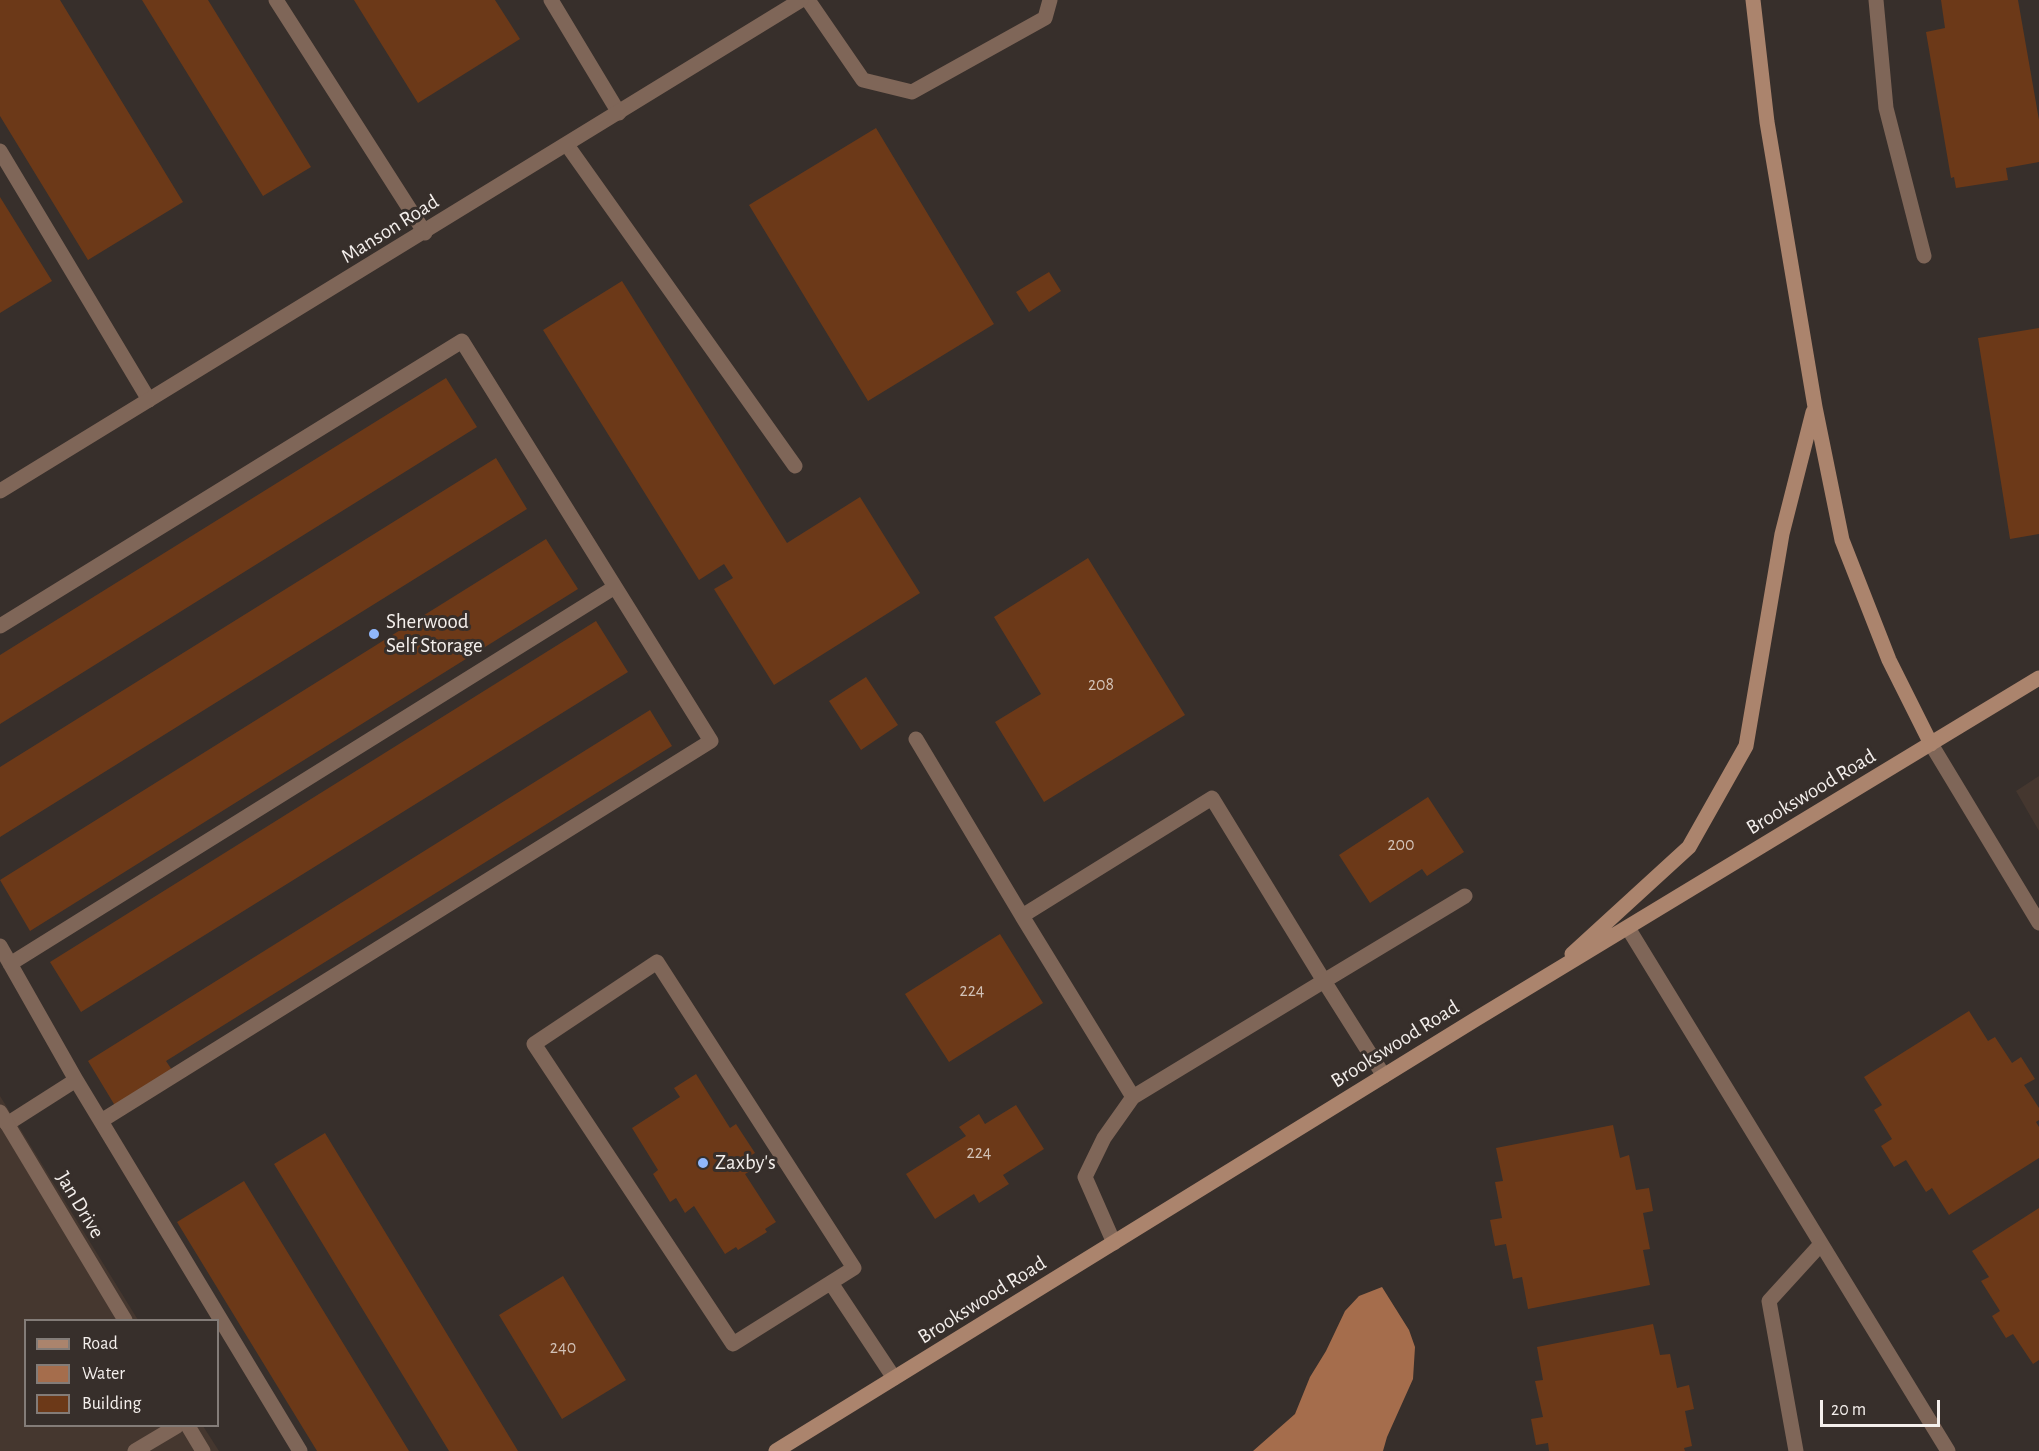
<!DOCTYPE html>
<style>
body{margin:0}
#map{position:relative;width:2039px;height:1451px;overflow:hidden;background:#372f2b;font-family:"Alegreya Sans",sans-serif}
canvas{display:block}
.legend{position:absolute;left:24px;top:1319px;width:195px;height:108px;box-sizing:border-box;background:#372f2b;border:2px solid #837c78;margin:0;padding:8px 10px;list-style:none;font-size:18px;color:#f4efec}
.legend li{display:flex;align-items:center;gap:12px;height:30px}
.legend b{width:30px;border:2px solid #837c78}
.scale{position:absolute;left:1820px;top:1400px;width:120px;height:27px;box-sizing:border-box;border:3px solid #f4efec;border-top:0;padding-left:8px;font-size:18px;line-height:21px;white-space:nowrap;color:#f4efec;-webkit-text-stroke:4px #372f2b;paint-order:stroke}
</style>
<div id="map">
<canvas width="2039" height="1451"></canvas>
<ul class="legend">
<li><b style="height:8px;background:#ab846d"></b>Road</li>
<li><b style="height:16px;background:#a56d4c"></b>Water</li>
<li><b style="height:16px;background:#6c3918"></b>Building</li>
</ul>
<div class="scale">20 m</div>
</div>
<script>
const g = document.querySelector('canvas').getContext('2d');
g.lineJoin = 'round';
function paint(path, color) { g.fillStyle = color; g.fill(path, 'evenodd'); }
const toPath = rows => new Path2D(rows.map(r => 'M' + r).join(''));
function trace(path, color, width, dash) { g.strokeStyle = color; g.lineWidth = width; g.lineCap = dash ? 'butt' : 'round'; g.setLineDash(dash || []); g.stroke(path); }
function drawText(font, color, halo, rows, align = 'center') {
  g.font = font + ' "Alegreya Sans",sans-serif'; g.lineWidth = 6; g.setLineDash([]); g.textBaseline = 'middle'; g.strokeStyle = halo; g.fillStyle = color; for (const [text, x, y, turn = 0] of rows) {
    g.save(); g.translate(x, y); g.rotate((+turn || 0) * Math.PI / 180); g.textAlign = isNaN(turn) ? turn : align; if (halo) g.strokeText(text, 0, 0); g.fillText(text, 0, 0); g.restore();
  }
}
paint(toPath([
 [2039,776,2039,831,2016,791],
 [0,1096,138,1320,26,1320,26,1426,203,1426,219,1451,0,1451]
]), '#45372f');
paint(toPath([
 [1382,1287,1409,1330,1415,1347,1413,1379,1387,1437,1383,1451,1253,1451,1295,1414,1310,1377,1326,1351,1345,1311,1359,1296]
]), '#a56d4c');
paint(toPath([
 [0,0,60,0,183,202,88,260,0,116],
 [142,0,208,0,311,167,263,196],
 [354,0,495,0,520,39,418,103],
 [1941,0,2018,0,2039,120,2039,162,2006,168,2008,180,1956,188,1954,177,1951,178,1926,32,1945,28],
 [876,128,994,324,868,401,749,205],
 [0,197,52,281,0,313],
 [1049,272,1061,291,1029,312,1016,292],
 [622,281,787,543,860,497,920,593,774,685,714,589,733,578,724,564,699,580,543,330],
 [2039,328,2039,534,2010,539,1978,338],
 [446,378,477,427,0,724,0,655],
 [496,458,527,509,0,837,0,767],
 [546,539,578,589,30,931,0,880],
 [1088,558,1185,715,1044,802,995,722,1041,694,994,617],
 [596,621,628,672,81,1012,50,962],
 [866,677,898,725,861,750,829,701],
 [650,710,672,746,166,1061,174,1073,117,1109,88,1061],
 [1428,797,1464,852,1427,876,1422,869,1370,903,1339,855],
 [1000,934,1043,1003,949,1062,905,994],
 [1969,1011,1988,1041,1995,1037,2012,1063,2021,1057,2035,1079,2024,1085,2039,1108,2039,1120,2036,1122,2039,1127,2039,1158,1949,1215,1932,1188,1926,1192,1906,1160,1894,1167,1881,1146,1892,1139,1874,1110,1882,1105,1864,1077],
 [696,1074,730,1128,736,1124,755,1153,748,1157,755,1168,745,1174,776,1222,765,1229,767,1232,738,1250,736,1247,725,1254,694,1206,685,1213,676,1198,670,1202,653,1174,658,1170,632,1128,680,1097,674,1088],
 [1016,1105,1044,1149,1003,1175,1009,1184,979,1203,974,1194,935,1219,906,1174,966,1136,959,1127,979,1114,985,1124],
 [1613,1125,1620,1158,1629,1155,1636,1190,1649,1188,1653,1211,1643,1213,1650,1249,1643,1250,1650,1285,1528,1309,1522,1277,1513,1279,1506,1244,1495,1246,1490,1220,1502,1218,1495,1182,1503,1181,1496,1148],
 [325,1133,518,1451,449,1451,274,1164],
 [244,1181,409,1451,317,1451,177,1222],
 [2039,1208,2039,1360,2033,1364,2013,1334,2006,1338,1992,1316,2000,1311,1981,1281,1989,1277,1972,1251],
 [563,1276,626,1380,562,1419,499,1315],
 [1653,1324,1660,1355,1670,1354,1677,1388,1689,1385,1694,1409,1685,1411,1692,1446,1684,1448,1685,1451,1549,1451,1548,1443,1536,1445,1531,1419,1543,1417,1535,1381,1543,1380,1537,1347]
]), '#6c3918');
trace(toPath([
 [276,0,425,233],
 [551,0,619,113],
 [808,0,863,80,912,92,1045,18,1050,0],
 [1876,0,1886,108,1924,256],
 [567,145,795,466],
 [0,151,149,400],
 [0,626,462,341,711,741,101,1121],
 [916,739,1022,916],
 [0,946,76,1080],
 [657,962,854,1268,733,1344,534,1044,657,962],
 [10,964,615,587],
 [1384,1076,1324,981,1133,1097,1022,916,1212,798,1324,981,1465,896],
 [7,1124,76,1080,300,1451],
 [1114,1243,1085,1177,1104,1138,1133,1097],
 [831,1283,894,1378],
 [135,1451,177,1426]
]), '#7f6658', 15);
trace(toPath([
 [0,491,801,0],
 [1931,744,2039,923],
 [1628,928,1948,1451],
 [0,1112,125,1320],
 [188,1426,203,1451],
 [1796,1451,1769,1301,1821,1244]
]), '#7f6658', 15);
trace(toPath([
 [1753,0,1767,122,1815,407,1842,540,1889,660,1931,744],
 [1572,954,1689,847,1746,746,1782,534,1813,412],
 [776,1451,1476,1019,2039,678]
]), '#ab846d', 15);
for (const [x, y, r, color] of [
 [374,634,6,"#90b8fd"],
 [703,1163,6,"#90b8fd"]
]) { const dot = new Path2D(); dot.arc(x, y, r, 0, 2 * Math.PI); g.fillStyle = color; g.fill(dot); trace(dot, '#372f2b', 2); }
drawText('18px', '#d2c2b7', null, [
 ["208",1101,685],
 ["200",1401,845],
 ["224",972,991],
 ["224",979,1153],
 ["240",563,1348]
]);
drawText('21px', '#f4efec', '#372f2b', [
 ["Manson Road",390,229,-32],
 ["Brookswood Road",1811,792,-31],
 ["Brookswood Road",1395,1044,-32],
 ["Jan Drive",80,1205,59],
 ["Brookswood Road",982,1300,-32]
]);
drawText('21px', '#f4efec', '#372f2b', [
 ["Sherwood",386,622],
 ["Self Storage",386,646],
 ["Zaxby's",715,1163]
], 'left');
</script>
